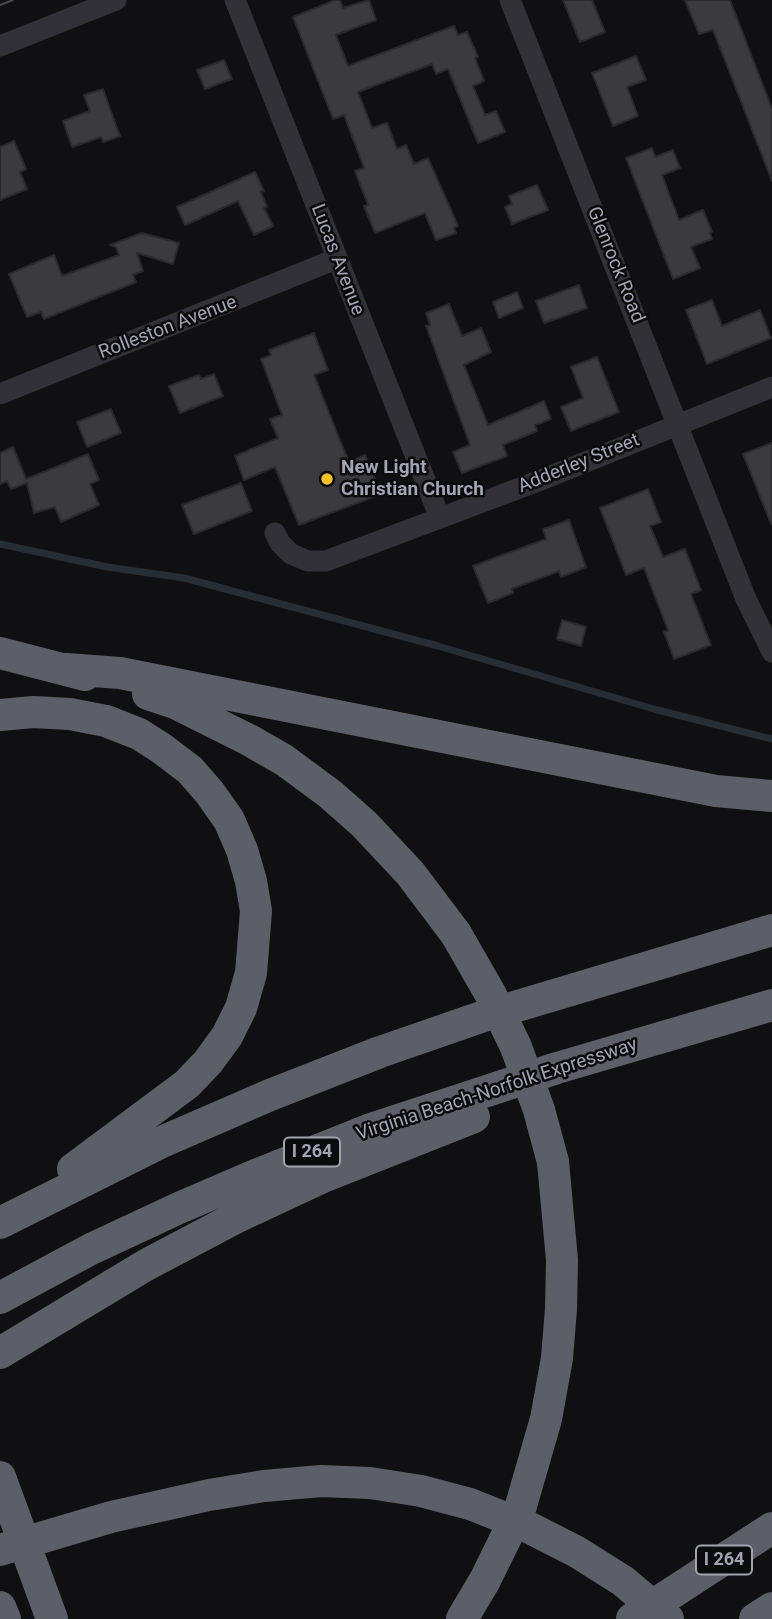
<!DOCTYPE html>
<style>
body{margin:0}
canvas{display:block;background:#101012}
</style>
<canvas width="772" height="1619"></canvas>
<script>
const g = document.querySelector('canvas').getContext('2d');
g.lineJoin = 'round';
const toPath = rows => new Path2D(rows.map(r => 'M' + r).join(''));
function trace(path, color, width, dash) { g.strokeStyle = color; g.lineWidth = width; g.lineCap = dash ? 'butt' : 'round'; g.setLineDash(dash || []); g.stroke(path); }
function paint(path, color) { g.fillStyle = color; g.fill(path, 'evenodd'); }
function drawText(font, color, halo, rows, align = 'center') {
  g.font = font + ' Roboto,sans-serif'; g.lineWidth = 5; g.setLineDash([]); g.textBaseline = 'middle'; g.strokeStyle = halo; g.fillStyle = color; for (const [text, x, y, turn = 0] of rows) {
    g.save(); g.translate(x, y); g.rotate((+turn || 0) * Math.PI / 180); g.textAlign = isNaN(turn) ? turn : align; if (halo) g.strokeText(text, 0, 0); g.fillText(text, 0, 0); g.restore();
  }
}
trace(toPath([
 [0,544,107,567,184,578,438,646,654,709,772,739]
]), '#262d35', 7);
const building = toPath([
 [335,0,340,0,343,8,369,0,376,20,336,35,348,66,454,26,458,35,467,32,478,57,475,58,484,81,473,86,485,115,496,111,505,132,478,143,448,69,436,74,432,64,358,92,372,128,387,123,397,149,406,145,414,164,428,158,458,226,454,228,456,233,436,240,425,213,375,233,364,206,368,205,355,171,364,168,344,115,333,119,293,17,335,0],
 [563,0,592,0,605,32,580,42,563,0],
 [685,0,730,0,772,109,772,181,713,30,699,34,685,0],
 [636,56,646,80,627,87,638,116,613,126,592,73,636,56],
 [224,60,232,79,205,89,197,70,224,60],
 [103,89,120,136,103,142,101,137,72,147,63,121,90,111,84,95,103,89],
 [14,141,26,169,20,172,27,189,0,200,0,147,14,141],
 [652,148,655,157,673,150,680,168,662,175,679,220,703,210,712,232,710,233,712,239,691,247,700,268,673,279,626,158,652,148],
 [255,172,264,191,261,192,267,207,264,208,273,226,254,235,238,201,185,225,177,207,255,172],
 [537,185,548,210,512,224,505,207,512,204,509,196,537,185],
 [142,233,179,243,173,264,137,253,143,271,133,275,136,282,44,319,41,312,27,317,9,274,54,255,62,276,119,255,116,247,110,245,142,233],
 [579,285,587,308,544,323,536,301,579,285],
 [517,292,523,308,499,318,493,302,517,292],
 [712,300,722,326,760,310,771,338,707,364,686,310,712,300],
 [449,304,462,336,481,328,491,352,464,365,488,425,544,401,551,419,535,425,537,431,503,445,507,456,462,473,453,452,470,445,426,326,430,325,426,313,449,304],
 [314,333,328,370,314,375,339,438,349,462,365,455,381,494,299,525,275,467,244,480,235,456,278,438,270,419,282,415,261,359,271,355,269,350,314,333],
 [597,357,619,412,571,431,561,407,583,398,571,367,597,357],
 [214,374,223,396,180,413,169,386,199,375,201,379,214,374],
 [111,409,121,433,87,447,77,422,111,409],
 [772,443,772,523,771,524,743,454,772,443],
 [13,447,26,479,88,454,99,480,90,484,99,505,61,522,55,507,34,513,27,483,11,489,7,481,0,484,0,453,13,447],
 [241,483,252,511,194,534,182,505,241,483],
 [648,489,661,522,650,526,663,557,685,549,701,590,691,594,711,645,674,659,664,632,668,630,644,568,626,575,600,508,648,489],
 [569,520,586,567,561,577,559,571,512,589,513,593,488,603,473,566,546,539,543,529,569,520],
 [562,620,586,627,581,646,557,639,562,620]
]);
paint(building, '#3a3a3f');
trace(building, '#2a2a2e', 2);
trace(toPath([
 [235,0,440,518],
 [510,0,746,599,772,652],
 [0,46,116,0],
 [0,394,336,259],
 [275,533,280,543,291,554,308,561,326,561,541,480,772,387]
]), '#313137', 21);
trace(toPath([
 [0,653,85,675],
 [66,669,120,673,716,791,772,796],
 [148,694,175,703,249,740,284,760,330,794,364,824,410,873,456,934],
 [0,715,33,712,70,714,106,721,139,734,161,748,190,770,210,793,229,820,242,850,251,881,256,911,251,973,241,1008,227,1036,208,1062,187,1084,73,1169],
 [0,1223,164,1141,270,1095,380,1052,484,1016,772,930],
 [0,1298,91,1249,179,1208,258,1174,368,1130,557,1068,772,1005],
 [0,1353,146,1265,235,1218,325,1176,474,1117],
 [0,1477,52,1619],
 [0,1607,5,1619],
 [462,1619,485,1580,520,1509,546,1419,557,1358,561,1309,562,1260,553,1162],
 [632,1619,772,1528],
 [755,1619,772,1608]
]), '#5d5f68', 32);
trace(toPath([
 [0,5,13,0]
]), '#484950', 2);
trace(toPath([
 [456,934,491,995,516,1047,539,1110,553,1162],
 [0,1550,111,1517,209,1495,264,1486,321,1481,370,1483,421,1491,470,1504,528,1527,577,1552,623,1581,668,1619]
]), '#5d5f68', 32);
for (const [x, y, r, color] of [
 [327,479,7,"#f7c323"]
]) { const dot = new Path2D(); dot.arc(x, y, r, 0, 2 * Math.PI); g.fillStyle = color; g.fill(dot); trace(dot, '#0b0b0d', 2.5); }
for (const [x, y, w] of [
 [312,1152,56],
 [724,1560,56]
]) { const box = new Path2D(); box.roundRect(x - w / 2, y - 14.5, w, 29, 5); g.fillStyle = '#0b0b0d'; g.fill(box); trace(box, '#a1a5b3', 2); }
drawText('bold 18px', '#a1a5b3', null, [
 ["I 264",312,1152],
 ["I 264",724,1560]
]);
drawText('19px', '#a1a5b3', '#0b0b0d', [
 ["Lucas Avenue",337,260,69],
 ["Glenrock Road",615,265,68],
 ["Rolleston Avenue",168,328,-21],
 ["Adderley Street",579,464,-22],
 ["Virginia Beach-Norfolk Expressway",497,1090,-18]
]);
drawText('bold 19px', '#a1a5b3', '#0b0b0d', [
 ["New Light",341,468],
 ["Christian Church",341,490]
], 'left');
</script>
